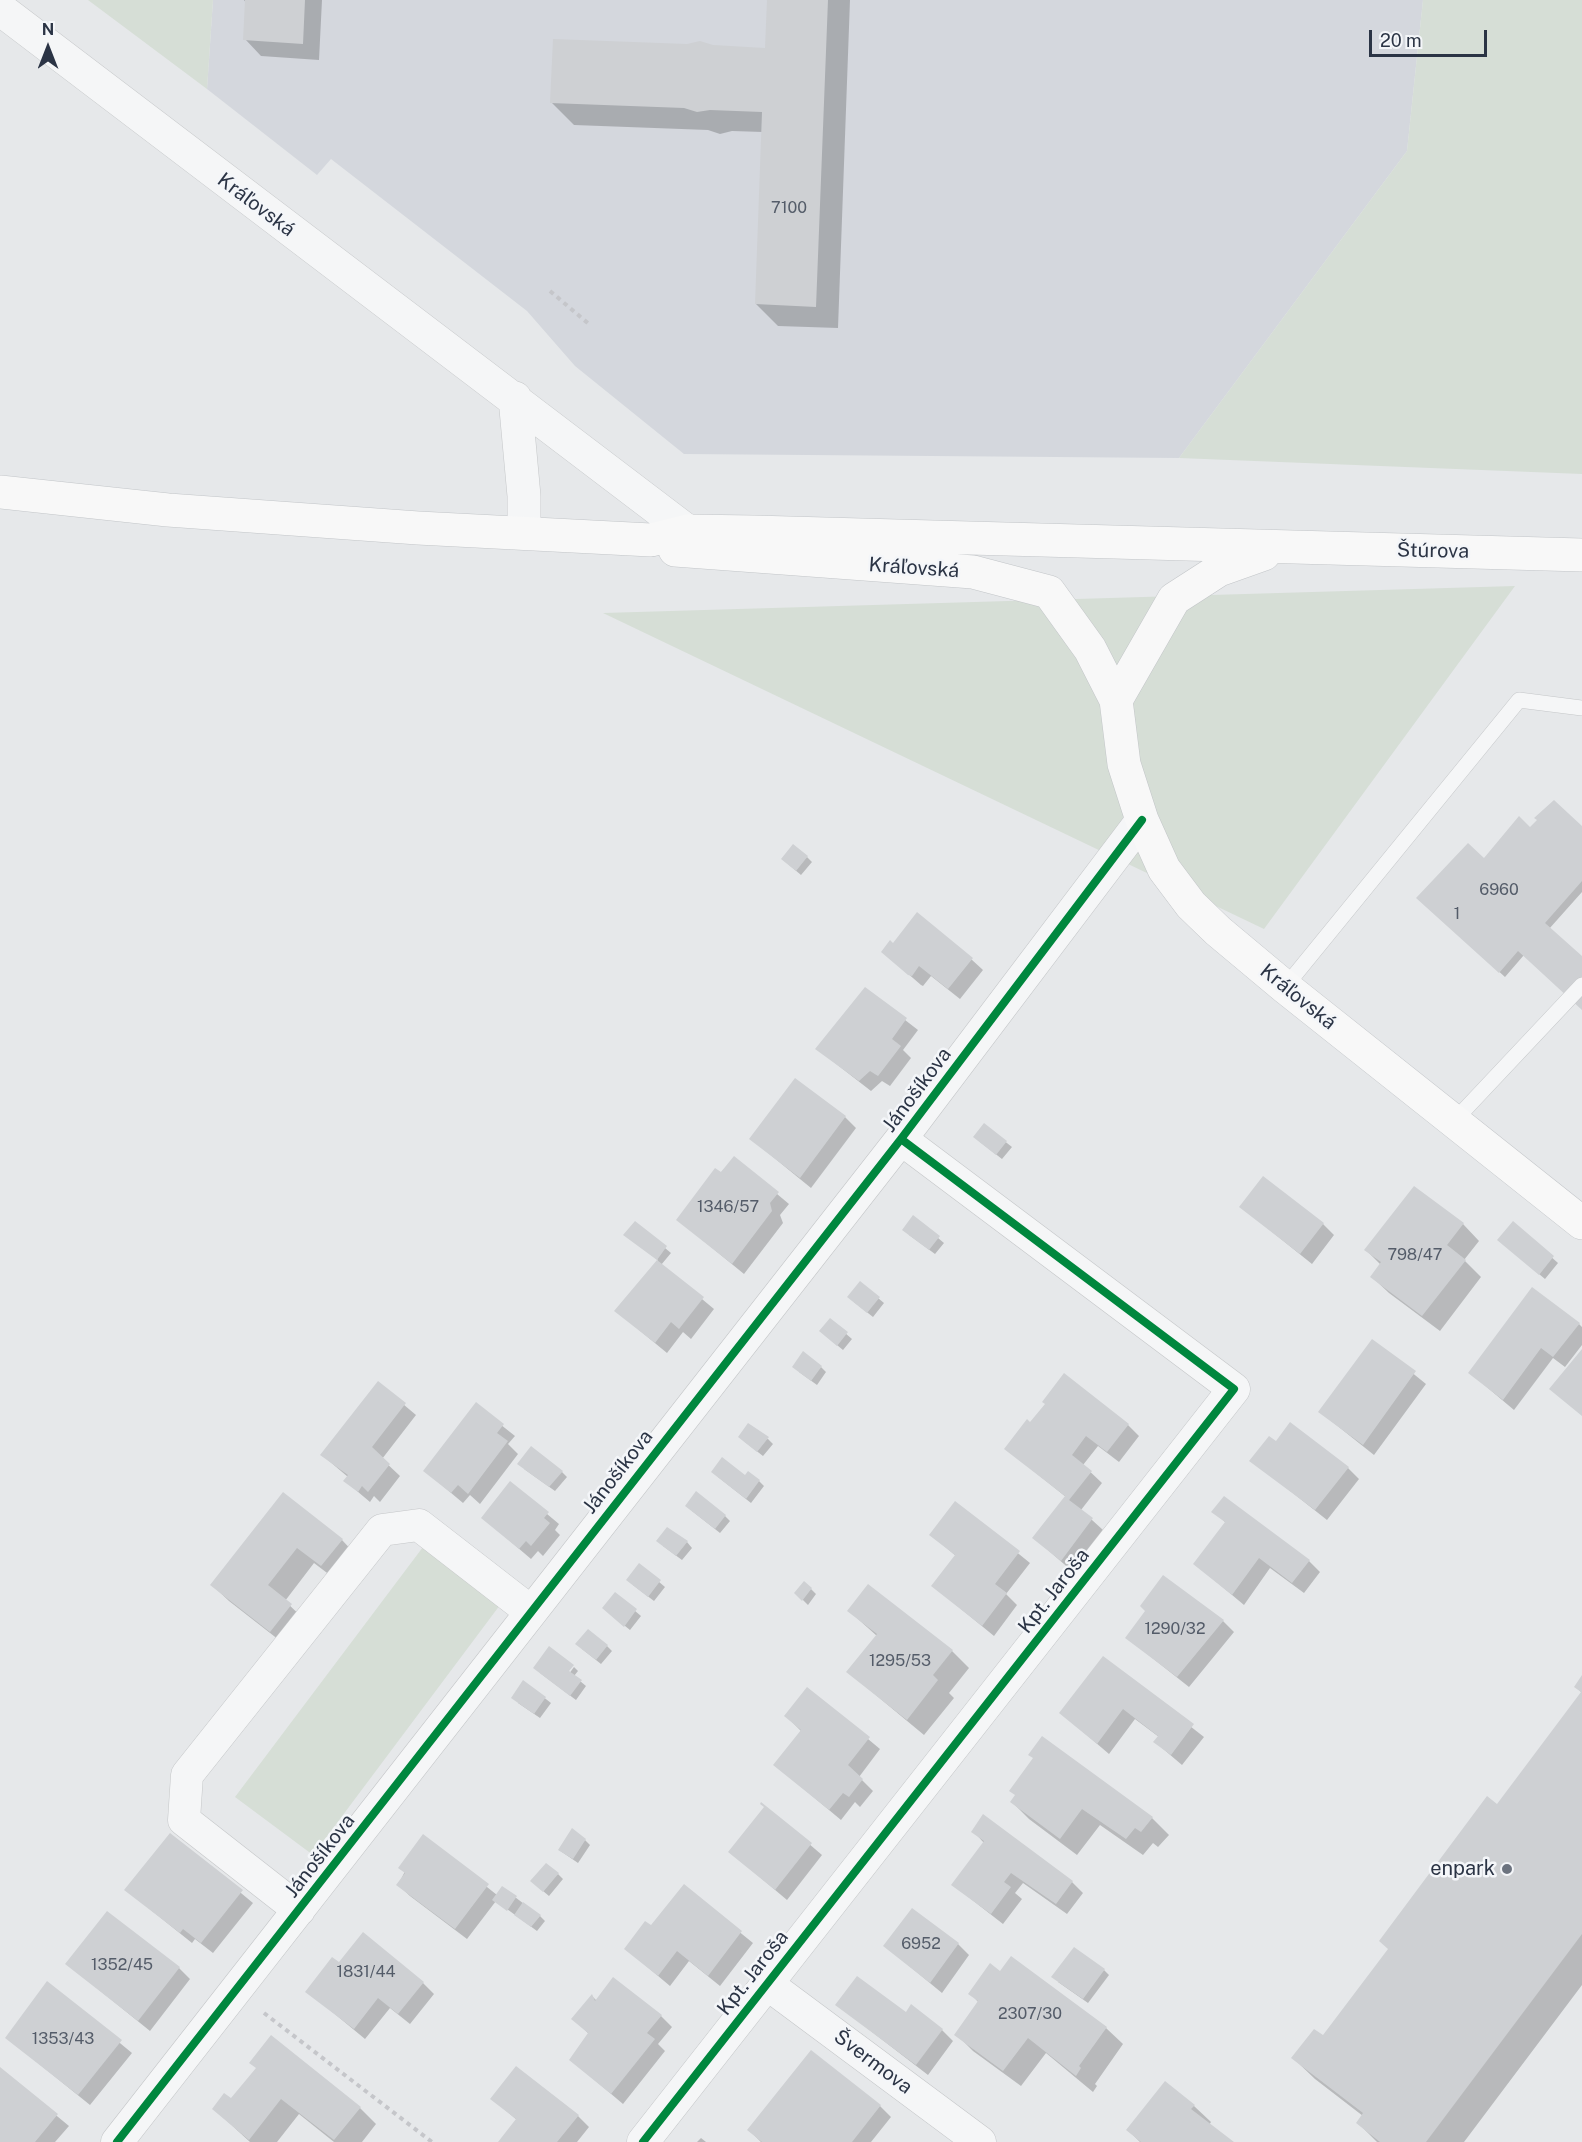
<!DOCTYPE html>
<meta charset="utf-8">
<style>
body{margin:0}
#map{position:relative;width:1582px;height:2142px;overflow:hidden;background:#e6e8ea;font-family:"Public Sans",sans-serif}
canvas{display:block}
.north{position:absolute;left:18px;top:18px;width:60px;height:60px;-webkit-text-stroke:4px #f4f6f9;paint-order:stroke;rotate:0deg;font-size:16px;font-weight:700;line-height:24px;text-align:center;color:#2b3445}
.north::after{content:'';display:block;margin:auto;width:21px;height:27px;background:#2b3445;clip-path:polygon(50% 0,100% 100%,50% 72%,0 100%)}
.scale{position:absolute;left:1369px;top:30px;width:118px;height:27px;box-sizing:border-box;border:3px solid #2b3445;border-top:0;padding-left:8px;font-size:18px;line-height:21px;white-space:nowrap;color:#2b3445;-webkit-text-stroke:4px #f4f6f9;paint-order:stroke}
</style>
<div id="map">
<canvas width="1582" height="2142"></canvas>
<div class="north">N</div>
<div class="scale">20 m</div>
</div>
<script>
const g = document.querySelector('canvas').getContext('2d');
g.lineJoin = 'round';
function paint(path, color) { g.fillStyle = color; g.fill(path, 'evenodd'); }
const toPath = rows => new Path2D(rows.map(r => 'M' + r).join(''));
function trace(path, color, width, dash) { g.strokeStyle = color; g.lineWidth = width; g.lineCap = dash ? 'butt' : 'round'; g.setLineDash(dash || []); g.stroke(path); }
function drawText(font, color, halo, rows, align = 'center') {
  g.font = font + ' "Public Sans",sans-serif'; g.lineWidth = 5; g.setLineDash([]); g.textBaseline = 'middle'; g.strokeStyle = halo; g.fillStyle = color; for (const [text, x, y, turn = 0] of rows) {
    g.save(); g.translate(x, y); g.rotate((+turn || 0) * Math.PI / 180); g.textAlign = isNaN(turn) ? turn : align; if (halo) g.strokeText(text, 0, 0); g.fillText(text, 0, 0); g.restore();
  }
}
paint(toPath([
 [213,0,1423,0,1407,151,1179,458,684,454,575,366,527,311,331,159,317,175,207,89]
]), '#d4d7dd');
paint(toPath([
 [88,0,213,0,207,89],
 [1423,0,1582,0,1582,474,1179,458,1407,151],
 [1515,586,1264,929,603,613],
 [423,1547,500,1605,313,1855,235,1797]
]), '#d6ded6');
paint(toPath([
 [244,0,322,0,319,60,261,56,245,39,246,3],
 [769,0,850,0,838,328,778,326,756,304,763,132,732,131,720,134,708,130,574,125,552,103,713,46,767,50],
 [1582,828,1582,892,1549,929,1582,958,1582,1008,1524,955,1505,977,1423,903,1530,829],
 [807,857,812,862,801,875,788,864],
 [894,945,971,959,983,970,960,999,931,976,923,986,921,985,883,952],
 [865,989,918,1030,903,1050,911,1058,890,1086,882,1081,871,1091,817,1049],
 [845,1117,856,1128,811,1188,751,1139],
 [984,1125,1012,1147,1002,1159,980,1142],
 [734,1158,789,1204,780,1215,783,1223,744,1274,678,1220],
 [1241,1207,1323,1224,1334,1235,1312,1264],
 [913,1217,944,1243,935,1254,909,1235],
 [635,1223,671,1253,661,1265,714,1309,691,1339,683,1332,667,1353,616,1311,658,1260,631,1240],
 [1513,1223,1558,1263,1545,1279,1504,1245],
 [1463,1224,1479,1241,1464,1260,1481,1277,1440,1331,1389,1293,1372,1277,1381,1265,1366,1250],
 [860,1283,884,1303,873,1317,854,1302],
 [830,1320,852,1339,843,1350,826,1336],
 [1579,1324,1582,1327,1582,1345,1565,1367,1553,1358,1514,1410,1470,1373],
 [1373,1341,1426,1384,1374,1455,1320,1412],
 [821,1367,826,1372,817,1385,799,1372],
 [378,1383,416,1415,382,1459,400,1476,380,1502,374,1496,370,1502,345,1481,348,1477,322,1455],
 [476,1405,515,1436,508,1444,518,1454,480,1504,470,1495,463,1503,425,1471],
 [1030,1424,1128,1425,1139,1436,1119,1462,1098,1446,1083,1465,1102,1483,1081,1510,1103,1530,1072,1571,1034,1538,1066,1497,1006,1449],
 [768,1439,773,1444,763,1456,745,1442],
 [1276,1443,1348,1468,1359,1479,1327,1520,1251,1460],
 [524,1469,562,1472,567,1477,555,1491],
 [718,1477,745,1477,759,1481,764,1486,751,1503],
 [510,1483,559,1524,555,1530,560,1535,543,1556,538,1551,531,1559,483,1518],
 [283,1494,342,1540,358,1557,339,1582,314,1563,285,1601,307,1622,288,1647,229,1601,212,1585],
 [956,1503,1030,1563,1006,1594,1017,1605,994,1636,933,1586,956,1556,931,1535],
 [692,1511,725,1516,730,1521,720,1533],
 [1213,1511,1309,1561,1320,1572,1304,1593,1270,1568,1244,1605,1195,1564,1226,1523],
 [687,1542,692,1548,682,1560,663,1546],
 [639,1565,665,1587,654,1601,633,1585],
 [811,1589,816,1594,808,1605,796,1593],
 [615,1594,641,1616,630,1630,609,1613],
 [849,1611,952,1651,969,1668,949,1693,954,1698,924,1735,848,1672,877,1636],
 [1223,1621,1234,1632,1189,1687,1127,1638],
 [607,1646,612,1651,601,1664,582,1649],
 [1103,1658,1204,1737,1182,1765,1155,1742,1159,1737,1135,1719,1109,1754,1061,1713],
 [574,1667,578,1671,574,1676,586,1686,576,1700,540,1673,566,1678],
 [1582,1679,1582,1985,1464,2142,1377,2142,1358,2123,1363,2116,1315,2079,1293,2058,1323,2037,1582,1693,1576,1687],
 [524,1682,551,1703,540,1718,518,1703],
 [808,1689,880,1749,859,1777,873,1791,860,1807,855,1802,841,1820,775,1765,802,1732,786,1716],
 [1016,1796,1152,1818,1169,1835,1158,1847,1153,1843,1143,1855,1100,1825,1077,1855,1029,1819,1012,1802],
 [766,1807,822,1855,787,1900,730,1852],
 [973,1831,1072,1882,1083,1893,1067,1914,1023,1883,1015,1893,1022,1899,1003,1924,953,1885,984,1843],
 [171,1835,253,1903,213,1953,195,1939,192,1943,126,1890],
 [423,1836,497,1895,503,1888,540,1916,545,1921,537,1931,496,1901,467,1939,410,1896,398,1885],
 [585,1840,590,1845,578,1863,559,1850],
 [558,1874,563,1879,549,1896,537,1886],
 [684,1887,753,1943,720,1986,689,1961,670,1986,626,1949,651,1927],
 [958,1944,969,1955,942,1993,885,1946],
 [67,1964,179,1968,190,1979,150,2031],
 [339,1965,423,1983,434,1994,410,2024,390,2008,365,2039,307,1991],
 [1104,1970,1109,1975,1088,2003,1058,1982],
 [1000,1973,1106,2028,1123,2044,1095,2084,1097,2086,1093,2092,1046,2053,1021,2086,973,2051,956,2034,979,2003,970,1993],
 [47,1983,132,2053,90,2105,7,2038],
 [592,1996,597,2001,661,2016,672,2027,658,2044,665,2051,623,2104,571,2060,589,2034,573,2019],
 [837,2005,906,2014,942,2030,953,2041,928,2075],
 [0,2069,69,2126,55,2142,0,2142],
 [257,2069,360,2108,376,2124,362,2142,334,2142,299,2114,277,2142,250,2142,214,2109,232,2100],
 [1165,2083,1194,2106,1211,2122,1209,2125,1231,2142,1140,2142,1128,2130],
 [492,2099,578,2116,589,2127,577,2142,500,2142,517,2120],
 [880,2106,891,2117,871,2142,761,2142,749,2130],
 [701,2138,706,2142,697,2142]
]), '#0003');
paint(toPath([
 [245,0,305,0,303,44,243,40],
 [767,0,828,0,816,307,755,304,762,112,710,110,697,112,684,108,550,103,553,39,687,44,700,41,713,45,765,48],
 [1554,800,1582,826,1582,881,1545,923,1582,956,1582,1010,1518,951,1499,973,1416,898,1468,843,1484,858,1519,816,1530,827,1537,820,1534,818],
 [793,844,808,856,796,871,781,859],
 [917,912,973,958,948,989,919,966,912,976,908,975,881,952,890,940,893,943],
 [865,987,907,1018,892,1039,901,1046,878,1076,870,1071,859,1081,815,1049],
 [795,1078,846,1116,800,1178,749,1139],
 [984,1123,1007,1141,996,1155,973,1137],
 [734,1156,779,1192,770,1203,772,1211,732,1264,676,1220,715,1168,721,1172],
 [1263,1176,1324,1223,1300,1254,1239,1207],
 [1414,1186,1464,1223,1447,1245,1466,1260,1422,1316,1370,1277,1381,1262,1364,1250],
 [913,1215,940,1236,929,1250,902,1230],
 [635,1221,667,1246,657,1260,623,1235],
 [1513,1221,1554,1256,1539,1275,1497,1240],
 [657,1260,704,1297,679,1329,671,1322,655,1343,614,1311],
 [860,1281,880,1297,867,1313,847,1297],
 [1532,1287,1580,1323,1553,1357,1541,1348,1503,1400,1468,1373],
 [830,1318,848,1332,837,1346,819,1331],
 [1372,1339,1416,1371,1363,1445,1318,1412],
 [1582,1349,1582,1416,1549,1389],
 [803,1351,822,1366,811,1381,792,1367],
 [1064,1373,1129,1424,1107,1452,1086,1436,1072,1455,1092,1471,1069,1500,1093,1518,1061,1561,1032,1538,1065,1496,1004,1449,1027,1419,1030,1422,1045,1404,1042,1402],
 [378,1381,406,1403,372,1447,390,1464,368,1492,362,1486,358,1492,343,1481,348,1475,320,1455],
 [476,1402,504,1424,497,1433,508,1441,468,1494,458,1485,451,1493,423,1471],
 [1290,1422,1349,1467,1315,1510,1249,1461,1269,1436,1276,1441],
 [748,1423,769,1437,757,1452,738,1437],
 [531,1446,563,1471,549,1487,517,1464],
 [722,1457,745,1475,748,1471,760,1480,746,1499,711,1472],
 [510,1481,549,1512,544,1518,550,1523,531,1546,526,1541,519,1549,481,1518],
 [696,1491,726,1515,715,1529,685,1506],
 [283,1492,343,1539,321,1566,297,1548,268,1585,292,1604,270,1632,210,1585],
 [1224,1496,1310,1560,1292,1583,1259,1558,1232,1595,1193,1564,1225,1522,1211,1512],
 [955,1501,1020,1551,995,1584,1007,1593,982,1626,931,1586,955,1555,929,1535],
 [667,1527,688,1541,676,1556,656,1541],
 [639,1563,661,1580,648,1597,626,1580],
 [1163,1575,1224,1620,1177,1677,1125,1638,1145,1611,1140,1606],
 [804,1581,812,1588,802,1601,794,1593],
 [868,1584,953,1650,933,1675,938,1680,907,1720,846,1672,877,1634,847,1611],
 [615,1592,637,1609,624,1627,602,1608],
 [588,1629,608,1645,596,1660,575,1644],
 [549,1646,574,1665,569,1671,582,1680,570,1696,533,1668],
 [1103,1656,1194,1724,1171,1755,1153,1742,1158,1736,1123,1709,1097,1744,1059,1713],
 [1582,1675,1582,1934,1426,2142,1380,2142,1356,2123,1363,2113,1291,2058,1314,2029,1323,2035,1388,1949,1379,1941,1487,1796,1497,1804,1581,1692,1574,1687],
 [523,1680,546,1697,534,1714,511,1698],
 [807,1687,870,1737,848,1765,863,1779,849,1797,843,1793,829,1810,773,1765,801,1730,784,1716],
 [1042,1736,1153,1817,1141,1832,1135,1828,1126,1839,1082,1809,1060,1839,1010,1802,1015,1795,1009,1791,1033,1758,1028,1755],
 [761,1802,812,1843,775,1890,728,1852,764,1807,760,1804],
 [983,1814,1073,1881,1056,1904,1011,1873,1004,1882,1011,1887,991,1914,951,1885,984,1841,971,1832],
 [572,1828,586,1839,573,1859,558,1850],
 [170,1833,243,1890,201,1943,183,1929,180,1933,124,1890],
 [423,1834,489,1884,455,1929,396,1885,405,1873,398,1868],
 [546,1863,559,1873,543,1892,530,1881],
 [684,1884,742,1931,708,1976,677,1951,658,1976,624,1949,645,1921,651,1925],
 [502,1886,517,1896,507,1911,492,1900],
 [523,1902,541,1915,531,1927,514,1915],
 [912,1908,959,1943,930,1983,883,1946],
 [107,1911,180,1967,138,2021,65,1964],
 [363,1932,424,1982,398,2014,378,1998,354,2029,305,1992,332,1957,339,1962],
 [1074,1947,1105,1969,1083,1999,1051,1977],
 [1011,1956,1107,2027,1079,2066,1081,2068,1076,2076,1028,2038,1003,2071,954,2035,978,2001,968,1994,990,1963,1000,1971],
 [857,1976,906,2012,911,2004,943,2029,916,2065,835,2005],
 [613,1977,662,2015,647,2033,655,2039,611,2094,569,2060,588,2033,571,2019,592,1994,595,2001],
 [47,1981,122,2040,78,2095,5,2038],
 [271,2035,361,2107,334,2140,281,2099,249,2140,212,2109,224,2093,231,2098,256,2068,249,2063],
 [811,2050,881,2105,852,2142,762,2142,747,2130],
 [516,2066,579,2115,557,2142,498,2142,516,2119,490,2099],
 [0,2067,58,2114,35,2142,0,2142],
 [1165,2081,1195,2105,1191,2109,1234,2142,1141,2142,1126,2130]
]), '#ced0d3');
const service = toPath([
 [1285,987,1519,700,1582,708],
 [1454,1121,1582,985]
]);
const minor = toPath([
 [299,1910,184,1820,187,1775,382,1530,419,1525,530,1611],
 [766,1983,980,2142],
 [117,2142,901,1139,1142,820],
 [643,2142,1234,1389,901,1139]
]);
const tertiary = toPath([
 [0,9,687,531],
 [515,398,524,496,524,533]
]);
const primary = toPath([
 [0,492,168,510,418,528,651,540,687,531,754,532,1582,555],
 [675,550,973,572,1049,592,1090,649,1116,700,1124,764,1142,820,1164,869,1191,905,1218,931,1285,987,1582,1223],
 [1116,700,1174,599,1219,570,1264,554]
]);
trace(service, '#c4c6c8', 16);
trace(minor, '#c4c6c8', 33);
trace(tertiary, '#c4c6c8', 34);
trace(primary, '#c2c5c8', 34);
trace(toPath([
 [550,291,590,325],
 [264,2013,432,2142]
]), '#c5c6ca', 4, [4.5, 4.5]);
trace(service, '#f5f6f7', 15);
trace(minor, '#f5f6f7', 32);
trace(tertiary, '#f5f6f7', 33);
trace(primary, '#f8f8f8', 33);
trace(toPath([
 [117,2142,901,1139,1142,820],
 [643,2142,1234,1389,901,1139]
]), '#00873e', 8);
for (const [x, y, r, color] of [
 [1507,1869,6,"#6c737f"]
]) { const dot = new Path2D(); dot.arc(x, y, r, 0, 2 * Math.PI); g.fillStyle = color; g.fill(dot); trace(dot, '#f4f6f9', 2); }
drawText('16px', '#545c69', null, [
 ["7100",789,208],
 ["6960",1499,890],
 ["1",1457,914],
 ["1346/57",728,1207],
 ["798/47",1415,1255],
 ["1290/32",1175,1629],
 ["1295/53",900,1661],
 ["6952",921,1944],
 ["1352/45",122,1965],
 ["1831/44",366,1972],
 ["2307/30",1030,2014],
 ["1353/43",63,2039]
]);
drawText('20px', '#2b3445', '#f4f6f9', [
 ["Kráľovská",256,205,37],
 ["Štúrova",1433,551,1],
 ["Kráľovská",914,568,4],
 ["Kráľovská",1298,997,39],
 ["Jánošíkova",917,1090,-53],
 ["Jánošíkova",618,1472,-52],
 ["Kpt. Jaroša",1054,1591,-52],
 ["Jánošíkova",320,1856,-52],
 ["Kpt. Jaroša",753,1973,-52],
 ["Švermova",873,2062,37]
]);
drawText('20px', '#2b3445', '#f4f6f9', [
 ["enpark",1495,1869]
], 'right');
</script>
